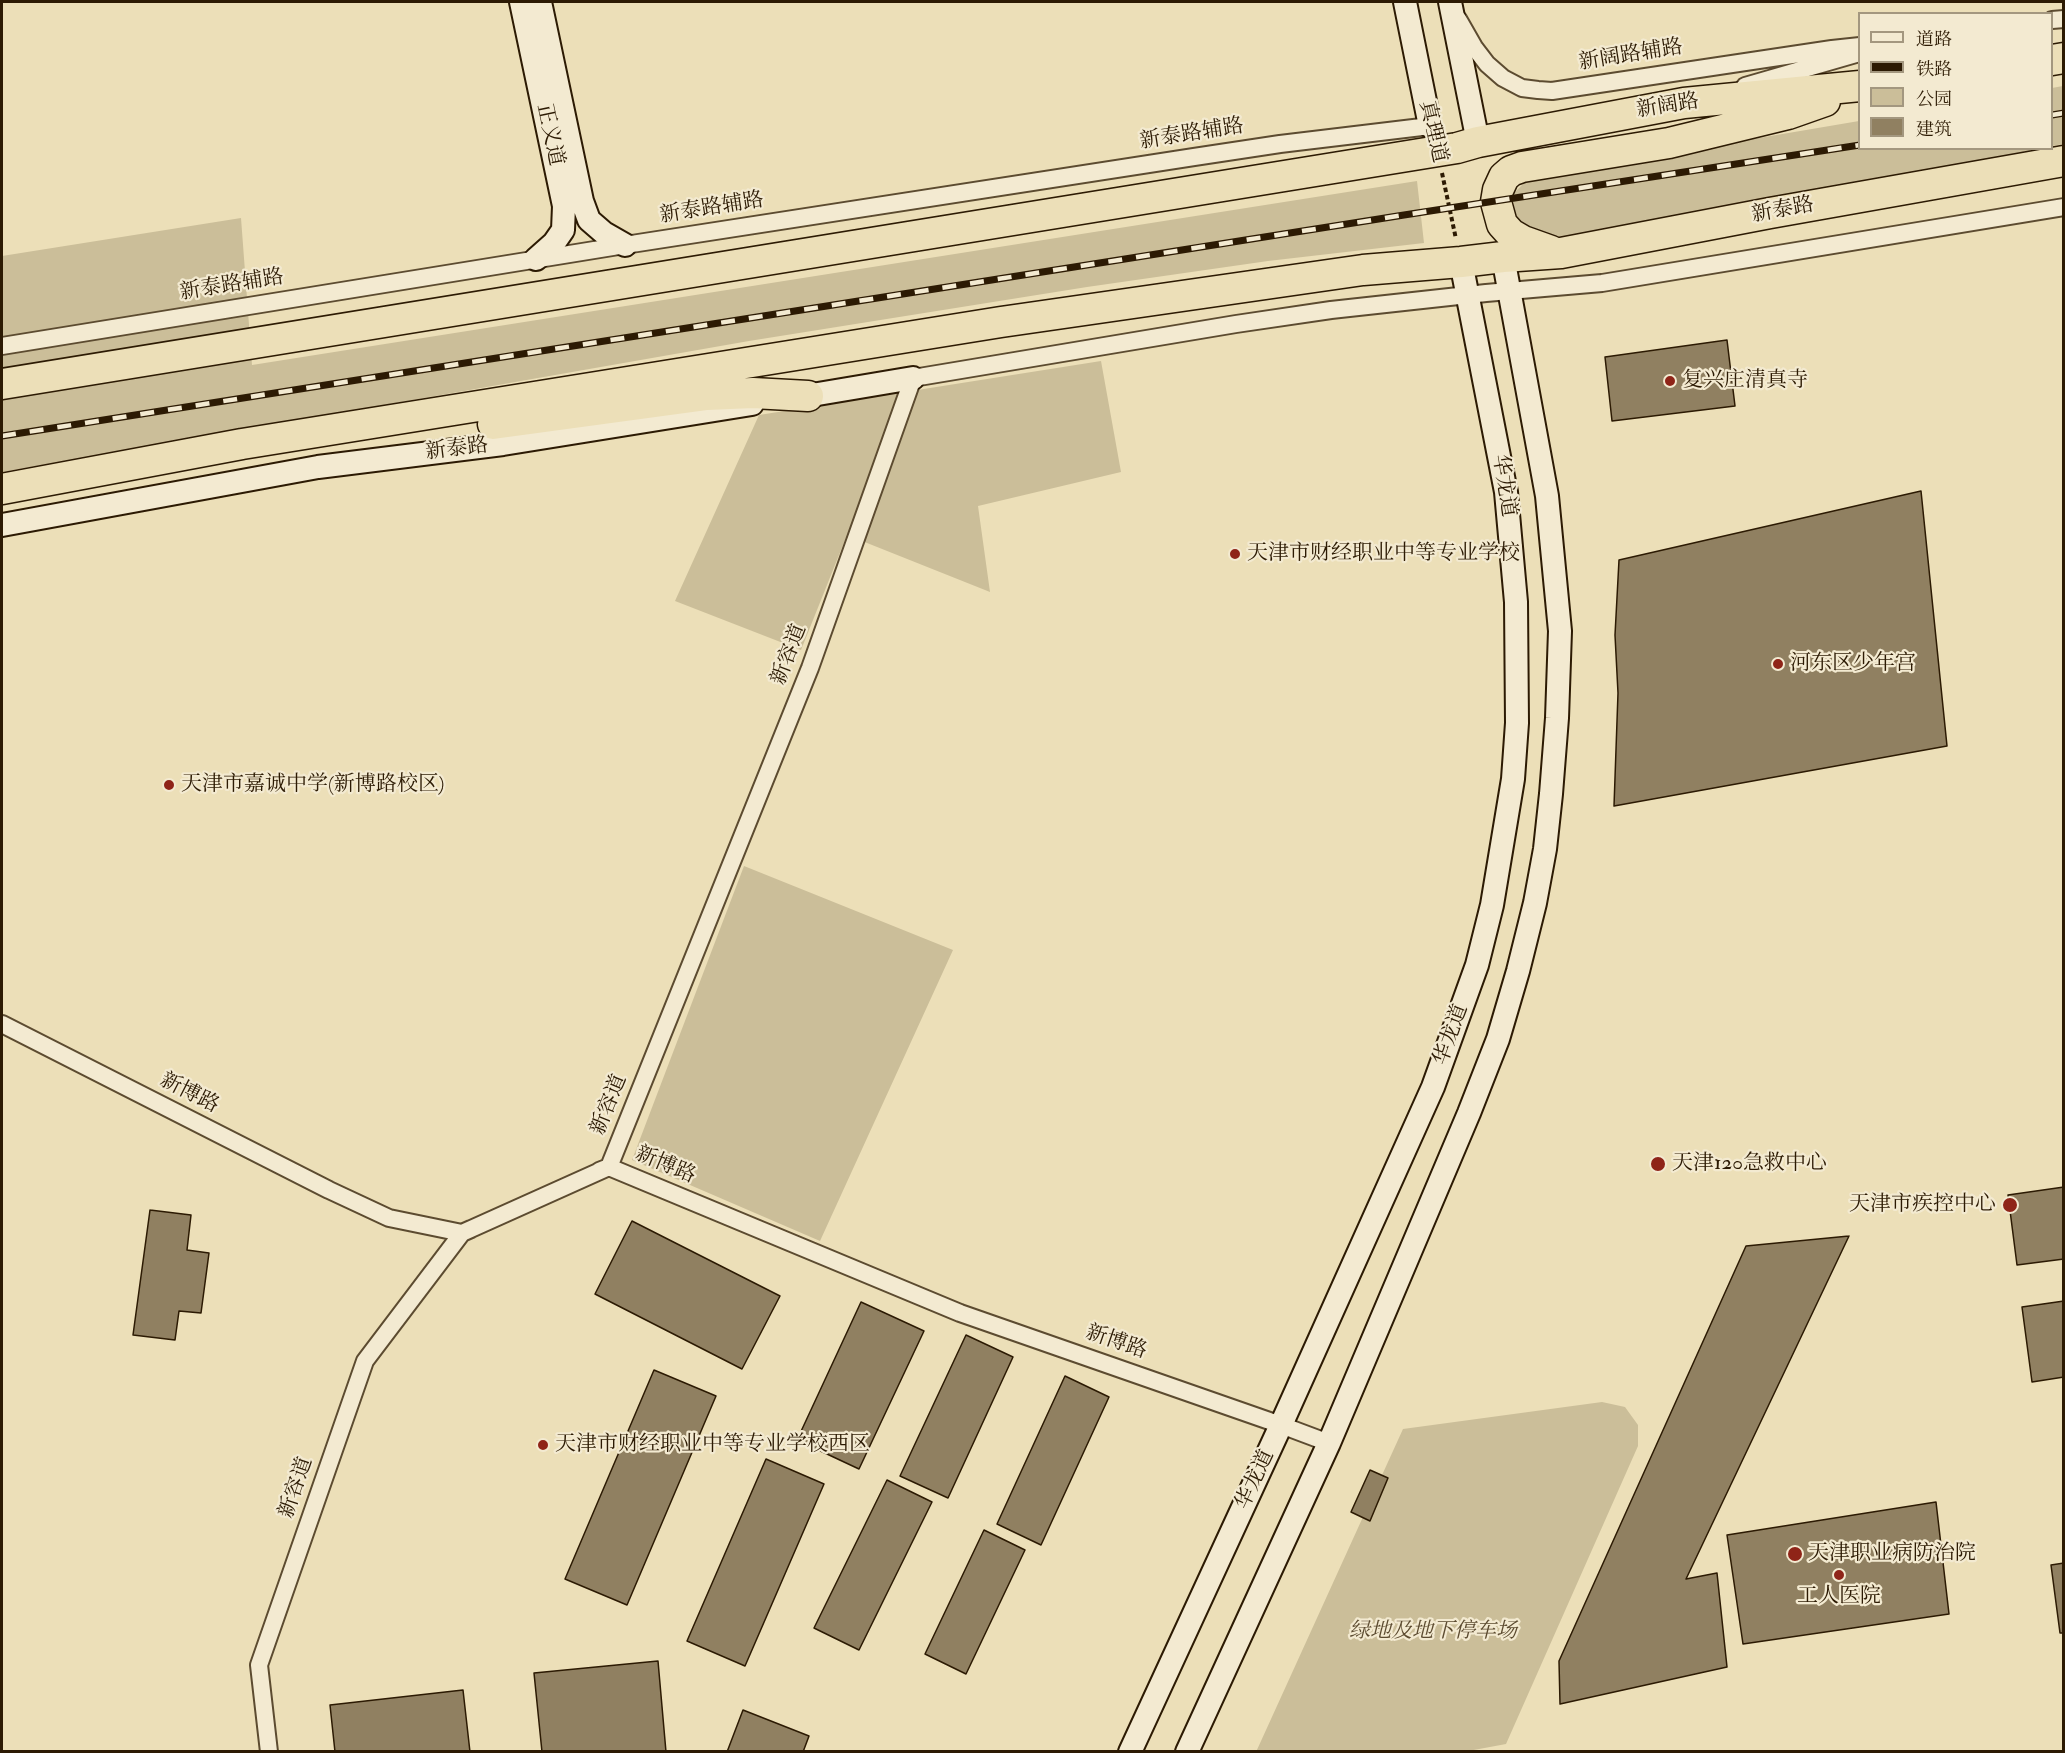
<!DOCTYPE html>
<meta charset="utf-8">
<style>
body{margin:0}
#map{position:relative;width:2065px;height:1753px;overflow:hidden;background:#ecdfb8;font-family:"IM FELL Double Pica","Noto Serif SC",serif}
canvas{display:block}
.frame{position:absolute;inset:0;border:3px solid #2c1a03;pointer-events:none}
.legend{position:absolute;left:1858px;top:12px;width:195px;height:138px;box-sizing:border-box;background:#f3ead1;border:2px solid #a3977f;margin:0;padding:8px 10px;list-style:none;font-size:18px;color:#2c1a03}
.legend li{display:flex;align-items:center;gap:12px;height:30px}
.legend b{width:30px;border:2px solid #a3977f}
</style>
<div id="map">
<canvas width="2065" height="1753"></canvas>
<div class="frame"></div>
<ul class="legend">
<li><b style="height:8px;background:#f3ead1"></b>道路</li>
<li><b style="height:8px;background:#2c1a03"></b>铁路</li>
<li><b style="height:16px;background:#cbbe99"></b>公园</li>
<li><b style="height:16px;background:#908061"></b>建筑</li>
</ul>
</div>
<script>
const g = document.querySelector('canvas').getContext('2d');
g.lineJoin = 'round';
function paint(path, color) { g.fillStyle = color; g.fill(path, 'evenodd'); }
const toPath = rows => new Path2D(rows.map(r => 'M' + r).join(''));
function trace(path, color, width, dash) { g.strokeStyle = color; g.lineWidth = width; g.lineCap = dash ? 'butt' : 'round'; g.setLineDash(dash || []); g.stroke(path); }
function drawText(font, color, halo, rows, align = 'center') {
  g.font = font + ' "IM FELL Double Pica","Noto Serif SC",serif'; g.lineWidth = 4.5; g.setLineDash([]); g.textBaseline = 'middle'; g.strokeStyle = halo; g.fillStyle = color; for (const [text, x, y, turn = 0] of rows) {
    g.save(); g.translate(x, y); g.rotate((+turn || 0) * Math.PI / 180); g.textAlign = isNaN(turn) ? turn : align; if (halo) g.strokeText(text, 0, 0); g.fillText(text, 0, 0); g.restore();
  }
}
paint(toPath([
 [2063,86,2063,144,2052,146,2052,88],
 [1859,121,1860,148,2040,149,1555,238,1518,227,1512,195,1525,182,1541,175],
 [1417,181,1424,243,1268,261,1087,287,749,341,2,472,2,256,241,218,252,365],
 [1101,361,1121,472,978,506,990,592,847,535,801,650,675,601,759,415],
 [744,866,953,950,820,1241,632,1160],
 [1602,1402,1625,1407,1638,1425,1638,1446,1506,1744,1463,1752,1256,1752,1403,1429]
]), '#cbbe99');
const building = toPath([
 [1727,340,1735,406,1612,421,1605,357,1727,340],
 [1921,491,1947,746,1614,806,1618,693,1615,635,1619,560,1921,491],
 [2064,1187,2064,1259,2017,1265,2008,1195,2064,1187],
 [150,1210,191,1215,187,1250,209,1253,201,1313,179,1311,175,1340,133,1335,150,1210],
 [632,1221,780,1296,742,1369,595,1294,632,1221],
 [1849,1236,1686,1579,1717,1573,1727,1667,1560,1704,1559,1661,1746,1246,1849,1236],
 [2064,1301,2064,1377,2032,1382,2022,1307,2064,1301],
 [861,1302,924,1331,859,1469,797,1440,861,1302],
 [966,1335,1013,1357,948,1498,900,1476,966,1335],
 [654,1370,716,1396,627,1605,565,1579,654,1370],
 [1065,1376,1109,1397,1041,1545,997,1524,1065,1376],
 [766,1459,824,1484,745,1666,687,1641,766,1459],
 [1370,1470,1388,1478,1370,1521,1351,1512,1370,1470],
 [887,1480,932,1502,859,1650,814,1628,887,1480],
 [1936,1502,1949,1614,1743,1644,1727,1535,1936,1502],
 [984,1530,1025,1550,966,1674,925,1654,984,1530],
 [2064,1563,2064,1633,2060,1633,2051,1565,2064,1563],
 [658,1661,666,1752,542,1752,534,1673,658,1661],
 [463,1690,470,1752,335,1752,330,1705,463,1690],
 [743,1710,809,1736,803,1752,727,1752,743,1710]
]);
paint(building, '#908061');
trace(building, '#2c1a03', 1.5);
const street = toPath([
 [1458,19,1474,47,1487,64,1503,78,1522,88,1538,90,1552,91,1832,49,1860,46],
 [2052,20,2064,19],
 [1745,86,1856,54],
 [2,346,625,245,1194,157,1280,144,1430,126],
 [2,1024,329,1190,389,1218,462,1233,471,1229],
 [599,1171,609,1167,960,1313,1281,1425,1329,1443],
 [269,1752,259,1665,365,1361,462,1233,609,1167,810,668,913,378,1236,324,1331,310,1486,293,1602,283,2064,207]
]);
const secondary = toPath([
 [521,2,564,206,563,230,554,243,536,259],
 [540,2,582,201,589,220,604,233,625,245],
 [1405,2,1430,126],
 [1450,2,1478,142],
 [794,398,913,378],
 [2,525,318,467,503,444,752,404],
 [1130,1752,1281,1425,1433,1087,1477,965,1492,905,1513,779,1517,723,1516,602,1506,492,1461,262],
 [1187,1752,1329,1443,1469,1113,1498,1039,1518,971,1535,903,1545,849,1551,794,1557,718,1560,631,1547,496,1503,257]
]);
const highway = toPath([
 [2052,60,2064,58],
 [1551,251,1523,241,1511,234,1502,224,1496,202,1498,190,1504,177,1511,171,1522,167,1669,143,1788,114,1825,101],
 [2,384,1457,148,1478,142,1684,103,1860,86],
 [493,424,707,395,753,393,808,396],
 [2,489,242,444,1001,322,1363,270,1461,262,1503,257,1561,253,1770,213,2064,161]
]);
trace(street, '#5c4b30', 20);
trace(secondary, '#2c1a03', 26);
trace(highway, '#2c1a03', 33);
trace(toPath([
 [1442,173,1456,239]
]), '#2c1a03', 4, [4.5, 3]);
trace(street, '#f3ead1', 16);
trace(secondary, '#f3ead1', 22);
trace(highway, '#ecdfb8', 30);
const rail = toPath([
 [2052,115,2064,113],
 [2,436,1404,215,1860,145]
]);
trace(rail, '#2c1a03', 7);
trace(rail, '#f3ead1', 4.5, [14]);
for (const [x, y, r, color] of [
 [1670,381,6,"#8f2418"],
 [1235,554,6,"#8f2418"],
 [1778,664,6,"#8f2418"],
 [169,785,6,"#8f2418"],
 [1658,1164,8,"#8f2418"],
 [2010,1205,8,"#8f2418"],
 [543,1445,6,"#8f2418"],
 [1795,1554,8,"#8f2418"],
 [1839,1575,6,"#8f2418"]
]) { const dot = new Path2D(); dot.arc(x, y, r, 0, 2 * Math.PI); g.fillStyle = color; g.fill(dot); trace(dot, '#f3ead1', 2); }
drawText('21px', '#2c1a03', '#f3ead1', [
 ["新阔路辅路",1631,56,-9],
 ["新阔路",1668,107,-9],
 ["真理道",1432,132,77],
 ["正义道",549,135,78],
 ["新泰路辅路",1192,135,-9],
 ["新泰路辅路",712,209,-9],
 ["新泰路",1783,211,-10],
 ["新泰路辅路",232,286,-9],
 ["新泰路",457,450,-7],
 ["华龙道",1503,486,81],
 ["新容道",790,655,-69],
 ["华龙道",1452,1035,-70],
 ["新博路",189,1094,27],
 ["新容道",610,1105,-68],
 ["新博路",665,1166,23],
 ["新博路",1116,1343,19],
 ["华龙道",1256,1480,-65],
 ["新容道",297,1488,-71]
]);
drawText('21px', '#2c1a03', '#f3ead1', [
 ["复兴庄清真寺",1682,381],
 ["天津市财经职业中等专业学校",1247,554],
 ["河东区少年宫",1790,664],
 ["天津市嘉诚中学(新博路校区)",181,785],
 ["天津120急救中心",1672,1164],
 ["天津市疾控中心",1996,1205,"right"],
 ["天津市财经职业中等专业学校西区",555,1445],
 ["天津职业病防治院",1808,1554],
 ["工人医院",1839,1597,"center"]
], 'left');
drawText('italic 21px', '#5c4b30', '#f3ead1', [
 ["绿地及地下停车场",1433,1632]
]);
</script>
